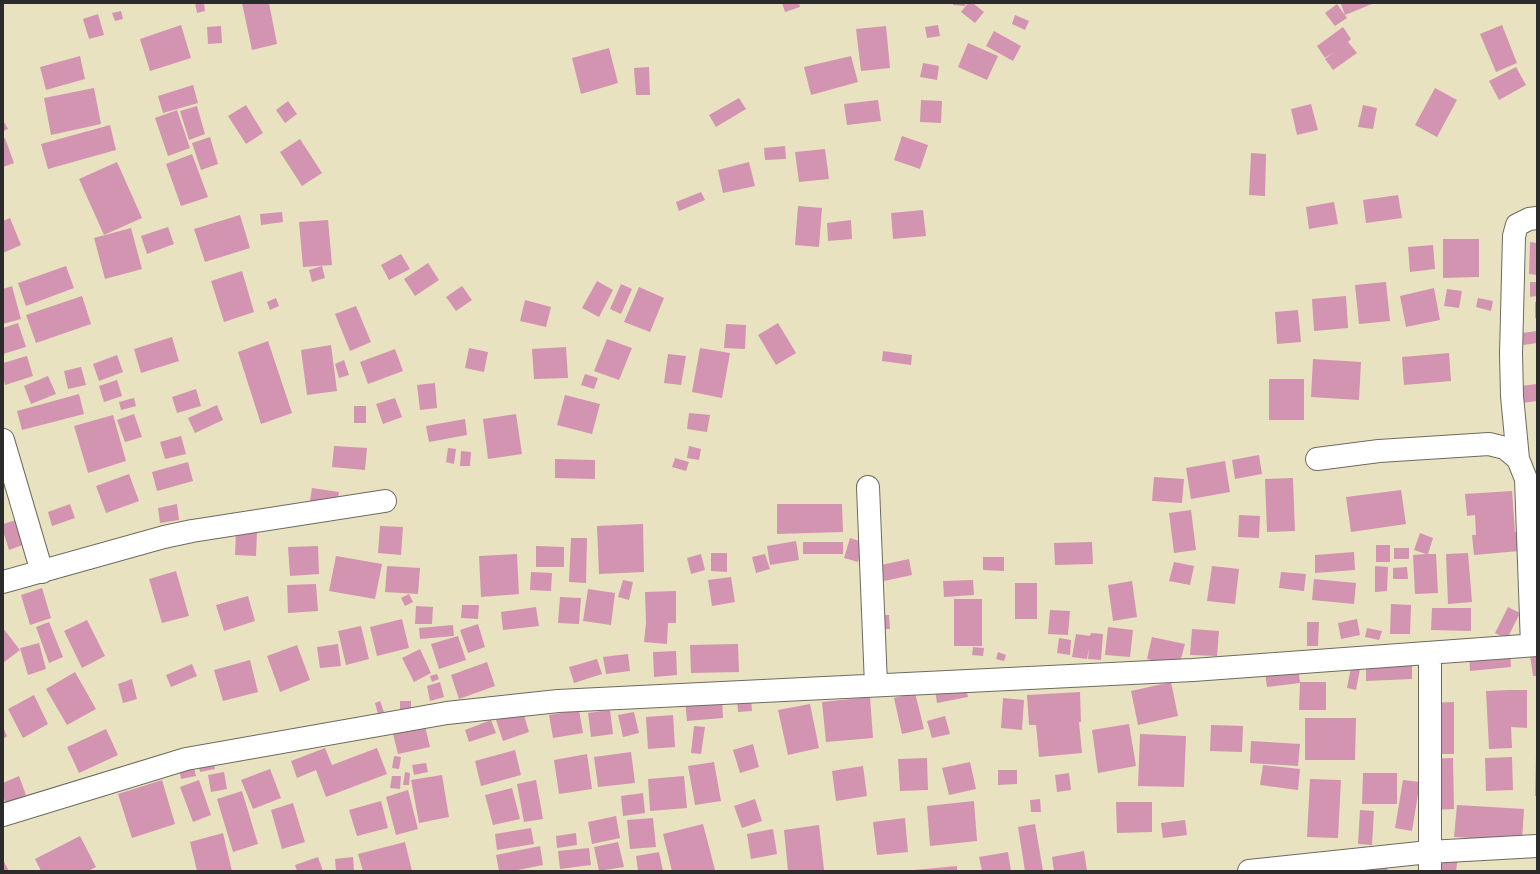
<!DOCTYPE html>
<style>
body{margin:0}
#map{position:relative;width:1540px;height:874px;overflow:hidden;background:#e8e2c0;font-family:"IM FELL Double Pica",serif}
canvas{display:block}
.frame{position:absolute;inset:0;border:4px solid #2b2b2b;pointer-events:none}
</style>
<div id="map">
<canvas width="1540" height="874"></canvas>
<div class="frame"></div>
</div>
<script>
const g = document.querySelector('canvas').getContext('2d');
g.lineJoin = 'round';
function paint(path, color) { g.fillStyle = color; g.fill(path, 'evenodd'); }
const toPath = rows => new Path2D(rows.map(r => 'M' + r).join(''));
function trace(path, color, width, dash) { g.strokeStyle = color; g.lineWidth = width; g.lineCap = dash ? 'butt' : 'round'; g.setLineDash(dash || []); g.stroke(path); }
paint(toPath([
 [195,3,204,3,205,11,197,13],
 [242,3,269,3,277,44,252,50],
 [782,3,799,3,800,7,785,12],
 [953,3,966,3,965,6,953,5],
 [968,3,973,3,984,12,975,23,961,12],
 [1344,3,1371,3,1372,4,1345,15,1341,4],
 [1337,4,1347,18,1335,26,1325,13],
 [121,11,123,19,115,21,112,13],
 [98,14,104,35,89,39,83,19],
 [1015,15,1029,21,1025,30,1012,24],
 [181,25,191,58,150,71,140,39],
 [938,25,940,36,927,38,925,27],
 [1502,25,1517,63,1496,72,1480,34],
 [221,26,222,43,208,44,207,27],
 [886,26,890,68,861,71,856,29],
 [1343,27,1351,39,1348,42,1357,53,1333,70,1325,59,1334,52,1325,58,1317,46],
 [994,31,1021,46,1013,61,986,46],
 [968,43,998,56,987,80,958,67],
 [609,48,618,83,581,94,572,58],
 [80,56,85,79,46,90,40,67],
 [851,56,858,82,811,95,804,67],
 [923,63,939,66,937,80,920,77],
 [649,67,650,95,636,95,634,68],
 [1516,67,1526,85,1499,100,1489,81],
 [193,85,198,103,163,113,158,96],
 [94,88,101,124,51,135,44,98],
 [1435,88,1457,100,1437,137,1415,125],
 [739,98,746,109,716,127,709,115],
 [878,100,881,121,847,125,844,104],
 [921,100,942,101,941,123,920,122],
 [288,101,297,114,285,123,276,110],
 [1311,104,1318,130,1297,135,1291,109],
 [246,105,263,133,246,144,228,116],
 [1363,105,1377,108,1373,129,1358,127],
 [197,106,205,134,189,140,180,111],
 [177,110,190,148,168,156,155,118],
 [3,120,8,129,3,131],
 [110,125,116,150,48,169,41,144],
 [902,136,928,145,920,169,894,160],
 [210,137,218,164,201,170,192,143],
 [5,138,14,163,3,167,3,139],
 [300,139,322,173,302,186,280,152],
 [785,146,786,159,765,160,764,148],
 [825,149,829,179,799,182,795,152],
 [1251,153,1266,154,1265,196,1249,195],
 [192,154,208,197,181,206,166,164],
 [117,162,142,218,104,235,79,179],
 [749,162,755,186,723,193,718,170],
 [701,192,705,200,679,211,676,202],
 [1398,195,1402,218,1366,223,1363,200],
 [1334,202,1338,224,1309,229,1306,207],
 [798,206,822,208,819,247,795,245],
 [923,210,926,236,893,239,891,213],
 [282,212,283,222,261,225,260,214],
 [240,215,250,248,205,262,194,229],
 [10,218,21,245,3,253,3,221],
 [328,220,332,265,303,267,299,222],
 [851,220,852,239,828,241,827,223],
 [168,227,174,244,147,254,141,236],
 [131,228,142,269,105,279,94,238],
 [1443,239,1479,239,1479,277,1443,278],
 [1530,242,1537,243,1537,275,1529,274],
 [1433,245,1435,269,1410,272,1408,247],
 [401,254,410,269,389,280,381,265],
 [428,263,439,280,415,296,404,279],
 [66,266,74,288,26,306,18,283],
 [322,266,325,278,312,282,309,270],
 [242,271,254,312,224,322,211,281],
 [597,281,613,290,599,317,582,308],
 [1386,282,1390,321,1359,324,1355,285],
 [1530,282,1537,282,1537,296,1530,297],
 [621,284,632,289,621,314,610,309],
 [12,286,21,319,3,324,3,289],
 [462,286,472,300,456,311,446,297],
 [639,287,664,298,650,332,624,322],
 [1434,288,1440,320,1406,327,1400,296],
 [1447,289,1462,291,1459,308,1444,306],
 [82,296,91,324,36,343,26,315],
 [1346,296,1348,328,1314,331,1312,299],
 [276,298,279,306,270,310,267,302],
 [1478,298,1493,301,1491,311,1476,307],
 [525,300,551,307,546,327,520,321],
 [1535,302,1537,302,1537,318,1535,318],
 [356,306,371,342,350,351,335,314],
 [1298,310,1301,342,1277,344,1275,312],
 [18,323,26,347,3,354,3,328],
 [778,323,796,353,776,365,758,335],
 [726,324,746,325,745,349,724,348],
 [1537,331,1537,343,1517,346,1515,334],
 [172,337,179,361,141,373,134,349],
 [607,339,632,348,619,380,594,371],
 [268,341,292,413,261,424,238,352],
 [331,345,337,391,307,395,301,350],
 [566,347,568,378,534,379,532,349],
 [469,348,488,352,484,372,465,368],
 [700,348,730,353,722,398,692,392],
 [395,349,403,371,368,384,360,362],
 [883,351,912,355,911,365,882,361],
 [1449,353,1451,381,1404,385,1402,357],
 [668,354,686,356,681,385,664,383],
 [117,355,123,372,99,381,93,364],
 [27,356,33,376,5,385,3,377,3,363],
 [1313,359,1361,362,1359,400,1311,397],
 [344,360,349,375,339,378,335,364],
 [81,367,86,385,68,389,64,371],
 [585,374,598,378,594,389,581,385],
 [48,376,56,394,31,404,24,386],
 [1269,379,1304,379,1304,420,1269,420],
 [117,380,122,396,104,402,99,386],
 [435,383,437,408,420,410,417,385],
 [1537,384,1537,401,1522,403,1520,386],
 [196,389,201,406,177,413,172,397],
 [79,394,84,414,22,430,17,411],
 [565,395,600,404,592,434,557,425],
 [134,398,136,406,121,410,119,402],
 [395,398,402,417,383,424,376,404],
 [217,405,223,420,195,433,188,418],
 [354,406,366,406,366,423,354,423],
 [689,413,710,415,707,432,687,429],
 [134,414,142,437,125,442,117,420],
 [516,414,522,454,488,459,483,419],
 [113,415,126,461,88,473,74,426],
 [465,419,467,435,429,442,426,426],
 [181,436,186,454,165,459,160,442],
 [334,446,367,448,365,470,332,467],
 [689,446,701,449,699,460,687,458],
 [448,448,456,449,454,464,446,462],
 [461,451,471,452,470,466,460,466],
 [1259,455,1262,474,1235,479,1232,460],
 [675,458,689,462,686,471,672,467],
 [555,459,595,460,595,479,555,478],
 [1225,461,1230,492,1191,499,1186,468],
 [188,462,193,481,157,491,152,472],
 [129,474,139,501,106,513,96,486],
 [1154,477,1184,479,1182,503,1152,501],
 [1293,478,1295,531,1267,532,1265,479],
 [312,488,339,492,335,517,308,513],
 [1401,490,1406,524,1351,532,1346,497],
 [1512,491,1515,532,1517,532,1519,551,1474,555,1472,535,1476,535,1475,515,1467,516,1465,494],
 [70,504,75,518,52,526,48,512],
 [177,504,179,520,160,523,158,508],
 [777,504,842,504,843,532,777,534],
 [1191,510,1196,550,1174,553,1169,513],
 [1239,515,1260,516,1259,538,1238,537],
 [19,519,28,543,9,550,3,531,3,524],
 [643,524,644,572,599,574,597,526],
 [380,526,403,527,401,555,378,553],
 [236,531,257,532,256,556,235,555],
 [1420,533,1433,538,1428,554,1436,554,1438,593,1415,594,1413,555,1426,554,1414,550],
 [571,538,587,538,586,583,569,582],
 [850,538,863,542,858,562,844,558],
 [796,541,799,560,770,565,767,546],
 [803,542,843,542,843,554,803,554],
 [1092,542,1093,564,1055,565,1054,543],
 [1376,545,1390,545,1390,562,1376,562],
 [318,546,319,574,290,576,288,547],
 [536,546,564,547,564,567,536,567],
 [1394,548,1409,548,1409,559,1394,559],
 [1354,552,1355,570,1315,573,1315,555],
 [711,553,727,553,727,572,711,571],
 [1468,553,1472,602,1448,604,1446,554],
 [517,554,519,594,481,597,479,556],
 [701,554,705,570,691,574,687,558],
 [765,554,770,569,756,573,752,557],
 [336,556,382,564,375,599,329,591],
 [983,557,1004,557,1004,571,983,570],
 [909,559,912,575,884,581,881,565],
 [1174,562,1194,566,1190,585,1169,581],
 [387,566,420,568,418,594,385,592],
 [1212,566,1239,569,1235,604,1207,601],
 [1375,566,1388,567,1387,591,1375,592],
 [1407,567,1408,579,1393,579,1393,568],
 [176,571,189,616,162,623,149,579],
 [531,572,552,573,551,591,530,590],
 [1281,572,1306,574,1304,591,1279,588],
 [731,577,735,602,712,606,708,580],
 [1314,579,1356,583,1354,604,1312,600],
 [623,580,633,582,629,600,618,597],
 [973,580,974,595,944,597,943,581],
 [1132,581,1137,617,1113,621,1108,585],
 [1015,583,1037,583,1037,619,1015,619],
 [316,584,318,611,288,613,287,585],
 [42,588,51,618,30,625,21,595],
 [588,589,615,593,611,625,583,621],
 [676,591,676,623,668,623,667,644,644,642,646,623,645,592],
 [409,594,413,602,405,606,401,598],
 [248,596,255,621,224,631,216,605],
 [560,597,581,598,579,624,558,623],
 [954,599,982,599,982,646,954,646],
 [1391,604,1411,605,1410,634,1390,634],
 [462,605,479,605,478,619,461,618],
 [416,606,433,607,432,624,415,624],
 [536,607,539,626,503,630,501,612],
 [1508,607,1520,613,1507,639,1495,633],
 [1432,608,1471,608,1471,631,1431,630],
 [1050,610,1070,611,1068,635,1048,634],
 [877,615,889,615,890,629,878,629],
 [402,619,409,648,377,656,370,627],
 [1357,619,1360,635,1341,639,1338,623],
 [87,620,105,656,82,668,64,631],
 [49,622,63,657,49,663,36,627],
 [1307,622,1319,622,1318,646,1307,646],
 [478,624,485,647,468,653,460,630],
 [453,625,454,636,420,639,419,628],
 [361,626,369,659,346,665,338,631],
 [1108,627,1133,630,1130,657,1105,655],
 [3,628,20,650,3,663],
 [1367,628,1382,631,1379,640,1365,637],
 [1192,629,1219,631,1217,656,1190,655],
 [1091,633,1103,634,1101,660,1088,659,1089,648,1087,659,1072,657,1076,634,1090,636],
 [458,636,466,660,439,669,431,644],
 [1152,637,1185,644,1179,666,1147,659],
 [1059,638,1071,640,1070,655,1057,653],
 [39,643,46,669,28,675,20,648],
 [338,644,341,666,320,668,317,647],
 [738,644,739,672,691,673,690,645],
 [297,645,310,680,280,692,267,656],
 [973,647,984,648,983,656,972,655],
 [1537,647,1537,676,1533,676,1529,648],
 [420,649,431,673,414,682,402,658],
 [1510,650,1511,667,1470,671,1469,654],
 [676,651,677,675,654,677,653,652],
 [998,652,1006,655,1004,661,996,659],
 [628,654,630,671,606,674,603,657],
 [597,659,602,674,574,683,569,667],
 [250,660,258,692,223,701,214,670],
 [487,662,495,686,459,699,451,675],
 [192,664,197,676,171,687,166,675],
 [1412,664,1412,679,1366,681,1366,667],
 [1351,667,1360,669,1356,690,1347,688],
 [1298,668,1300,682,1326,682,1326,710,1299,710,1300,683,1267,687,1265,672],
 [75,672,96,709,67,725,46,689],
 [437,674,439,679,432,682,430,676],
 [132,679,137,699,123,703,118,684],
 [440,682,444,697,430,701,427,686],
 [1171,682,1178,716,1138,725,1131,691],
 [965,684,968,697,937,703,935,690],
 [1509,690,1527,690,1527,728,1511,727,1512,748,1489,749,1486,691],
 [1080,692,1081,722,1079,722,1082,753,1039,757,1036,725,1029,725,1027,695],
 [915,693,924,729,902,734,894,698],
 [34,695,48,724,23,738,8,709],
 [870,697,873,738,826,742,822,702],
 [722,698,723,718,687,721,685,700],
 [751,698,752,711,738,712,737,699],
 [1003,698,1024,700,1022,730,1001,728],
 [380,701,384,712,378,714,375,703],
 [400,701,411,701,411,709,400,710],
 [1454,702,1454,754,1431,754,1430,703],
 [810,704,819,748,788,755,778,710],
 [579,710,583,733,553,738,549,715],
 [610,710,613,734,591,737,588,713],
 [523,712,529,732,503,741,496,720],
 [634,712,639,733,623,737,618,715],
 [673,715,675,747,648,749,646,717],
 [945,716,950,734,932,738,927,721],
 [1305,718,1356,718,1355,760,1305,760],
 [491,720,496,733,469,742,465,730],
 [424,722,430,747,398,754,392,730],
 [1129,724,1136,766,1098,773,1092,730],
 [1211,725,1243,726,1242,752,1210,751],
 [694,726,705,727,701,754,691,753],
 [3,727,7,736,3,739],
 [106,729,118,755,79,773,67,747],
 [1140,734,1186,736,1184,787,1138,786],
 [1251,741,1300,744,1298,766,1250,763],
 [753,744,759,767,740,773,733,750],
 [325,748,332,765,377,748,387,774,326,797,316,770,297,778,291,761],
 [515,750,521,775,481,786,475,761],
 [631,752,635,783,598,787,594,757],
 [587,754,592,789,559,794,554,760],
 [1536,755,1537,755,1537,796,1535,796],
 [394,756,401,757,399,769,392,768],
 [1512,757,1513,790,1486,791,1485,758],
 [927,758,928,790,900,791,898,759],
 [1453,758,1454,809,1433,810,1431,759],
 [213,759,215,769,200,772,198,762],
 [714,762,721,801,695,805,688,766],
 [970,762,976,789,949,795,942,768],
 [426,763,428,772,414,775,412,765],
 [193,764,196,776,181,779,179,768],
 [1263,765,1300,769,1298,790,1260,785],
 [863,766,867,796,836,801,832,771],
 [270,769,281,798,253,809,241,780],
 [998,770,1017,770,1017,784,998,785],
 [224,772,227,789,211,792,208,775],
 [405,772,410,773,409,785,403,785],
 [1069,773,1071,790,1057,792,1055,775],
 [1363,773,1397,773,1397,804,1362,804],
 [442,775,449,817,419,823,411,780],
 [19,776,26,795,6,804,3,796,3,783],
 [392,776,401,776,400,789,390,788],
 [684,776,687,808,650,811,648,779],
 [1310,779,1341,780,1338,838,1307,837],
 [162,780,175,824,132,838,118,794],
 [199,780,211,815,193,822,180,787],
 [536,780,543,819,524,822,517,784],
 [1403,780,1420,782,1412,831,1395,828],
 [512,788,520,819,493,825,485,795],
 [408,790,418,829,396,835,386,797],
 [242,791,258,844,233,852,217,799],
 [643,793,645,813,623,816,621,796],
 [755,799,762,821,742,828,734,806],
 [1040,799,1041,812,1031,812,1030,800],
 [381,801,388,828,357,836,349,810],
 [974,801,977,841,930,846,927,806],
 [1116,802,1152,802,1152,832,1117,833],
 [293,803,305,842,282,849,271,810],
 [1457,805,1524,809,1522,841,1454,837],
 [1360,810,1374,811,1372,845,1358,844],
 [616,816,620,838,592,844,588,822],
 [653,818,656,847,630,849,627,820],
 [905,818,908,852,877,855,873,822],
 [1185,820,1187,835,1163,838,1161,823],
 [703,824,715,870,672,871,663,834],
 [1035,824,1043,871,1025,871,1018,827],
 [819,825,824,870,788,871,784,830],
 [531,828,534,844,497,850,495,834],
 [773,829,777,854,751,859,747,834],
 [223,833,232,871,197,871,190,842],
 [576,833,577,845,557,848,556,836],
 [80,836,96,867,88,871,41,871,35,859],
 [405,842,412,871,363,871,358,854],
 [618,842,624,867,599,871,594,847],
 [540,846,543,865,513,871,499,871,496,855],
 [589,848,591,865,560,869,558,851],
 [1084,851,1087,871,1054,871,1052,857],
 [659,852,663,871,638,871,636,856],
 [1008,852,1011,871,982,871,979,857],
 [1440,856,1458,857,1456,871,1438,870],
 [318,857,323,871,297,871,295,865],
 [353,857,354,871,336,871,335,859],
 [1375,859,1389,861,1387,871,1373,871],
 [4,862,9,871,3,871,3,863],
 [957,866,957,871,914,871,914,870]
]), '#d394b2');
const minor = toPath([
 [3,440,42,572],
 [1317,459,1379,451,1489,444,1505,448,1518,459,1526,479,1532,645],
 [1518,459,1512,396,1511,354,1514,236,1517,225,1529,219,1537,218],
 [868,487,876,685],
 [3,582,164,537,192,531,385,501],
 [3,815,186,759,447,713,558,701,1193,670,1537,645],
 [1249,871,1429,852,1537,846],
 [1430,871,1430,653]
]);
trace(minor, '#6d6b5f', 24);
trace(minor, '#fff', 22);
</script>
